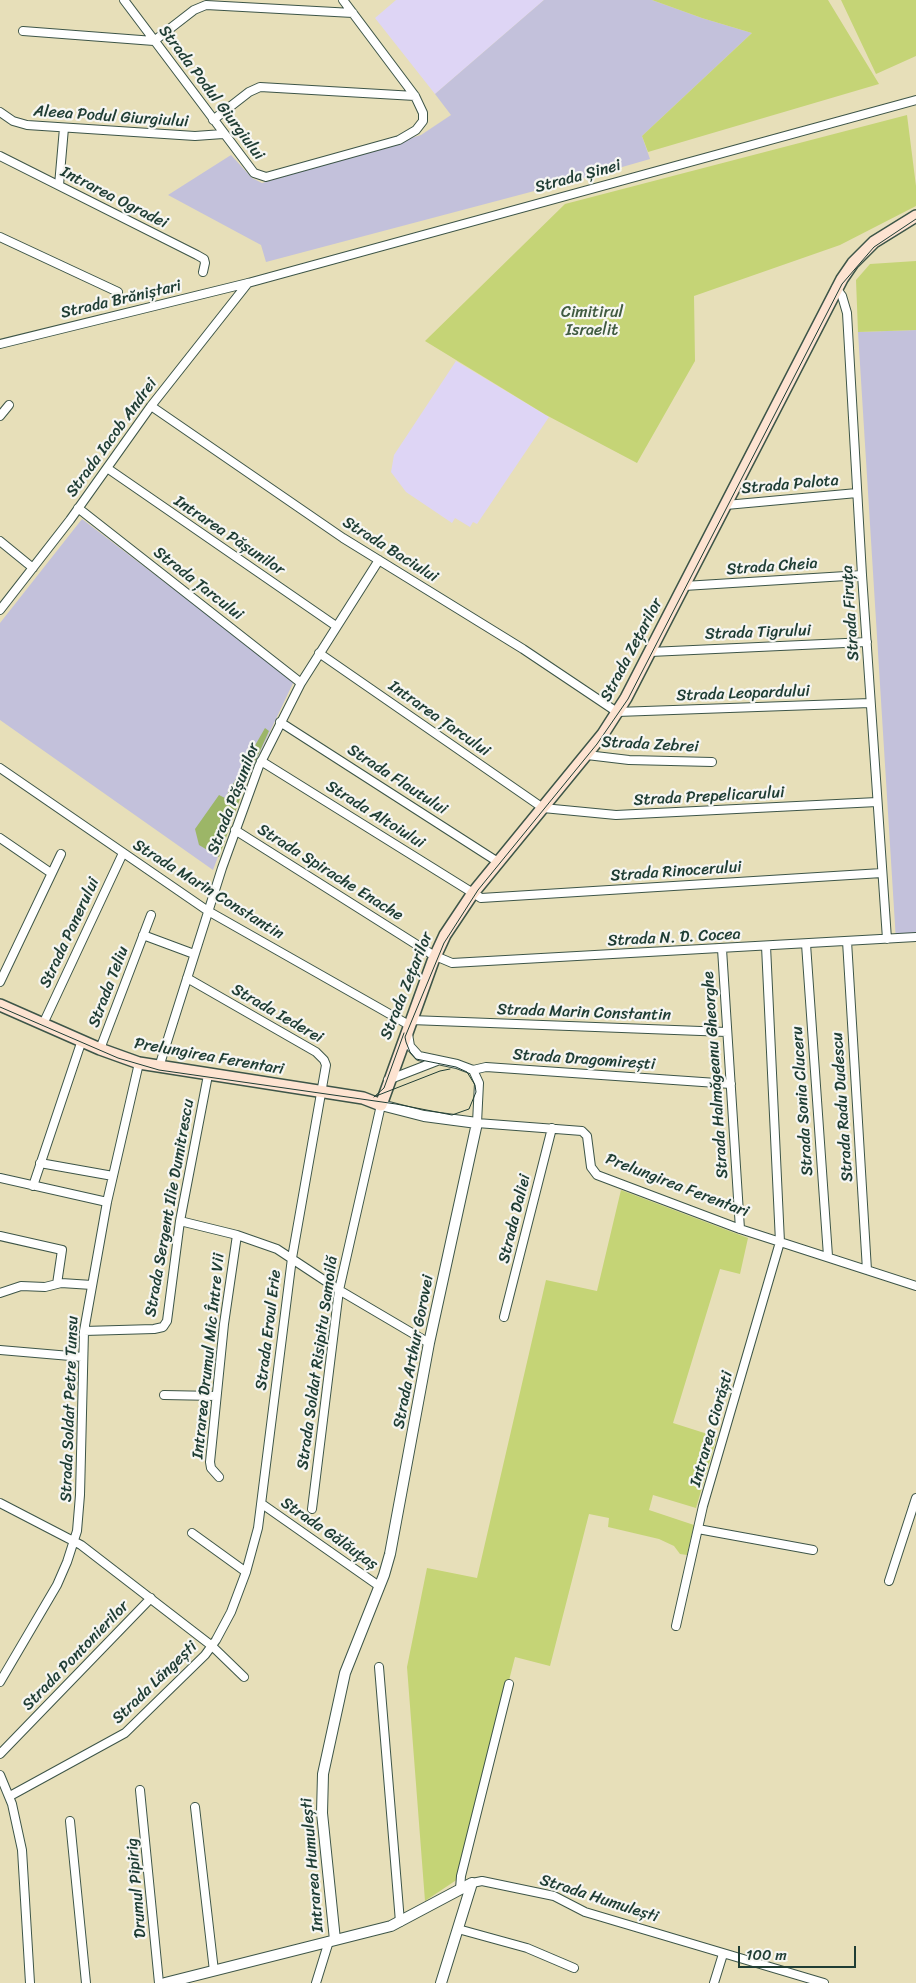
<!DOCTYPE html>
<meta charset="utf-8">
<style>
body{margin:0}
#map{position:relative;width:916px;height:1983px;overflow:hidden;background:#e7dfb9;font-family:Sriracha,sans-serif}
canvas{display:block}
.scale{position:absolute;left:738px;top:1946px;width:118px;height:22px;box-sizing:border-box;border:2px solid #1f3d34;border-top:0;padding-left:6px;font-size:15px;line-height:18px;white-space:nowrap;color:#1f3d34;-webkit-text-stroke:4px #f6f6f2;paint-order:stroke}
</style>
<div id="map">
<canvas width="916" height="1983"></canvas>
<div class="scale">100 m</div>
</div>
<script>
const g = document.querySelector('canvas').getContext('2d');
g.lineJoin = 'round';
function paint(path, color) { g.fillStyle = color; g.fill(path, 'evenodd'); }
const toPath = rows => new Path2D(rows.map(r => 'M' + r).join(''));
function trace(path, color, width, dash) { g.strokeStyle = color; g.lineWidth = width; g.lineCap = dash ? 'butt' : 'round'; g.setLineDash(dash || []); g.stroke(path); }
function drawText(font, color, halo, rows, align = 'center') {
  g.font = font + ' Sriracha,sans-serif'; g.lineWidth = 4.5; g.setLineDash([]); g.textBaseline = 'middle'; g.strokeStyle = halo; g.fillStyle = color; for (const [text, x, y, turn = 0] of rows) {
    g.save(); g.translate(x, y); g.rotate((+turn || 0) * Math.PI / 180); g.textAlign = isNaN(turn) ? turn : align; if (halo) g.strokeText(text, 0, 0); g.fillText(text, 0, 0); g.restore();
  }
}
paint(toPath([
 [396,0,544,0,435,94,375,18],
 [456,361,549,417,477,524,473,522,470,527,455,518,452,523,406,492,391,472,394,455]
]), '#ded5f5');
paint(toPath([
 [544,0,652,0,702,18,752,33,642,136,650,159,591,176,266,262,261,245,168,195,231,155,252,178,262,183,421,135,451,115,435,94],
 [916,330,916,940,896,941,858,332],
 [82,519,294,681,246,782,213,870,0,720,0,623]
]), '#c3c1db');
paint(toPath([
 [652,0,828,0,879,84,648,152,642,136,752,33,702,18],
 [841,0,916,0,916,56,876,74],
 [907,115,916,186,916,206,840,245,694,296,695,361,637,463,546,415,425,341,565,204],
 [916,261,916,330,858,332,856,280,870,264],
 [621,1190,748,1238,740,1274,720,1269,673,1423,717,1437,696,1508,653,1495,649,1510,694,1525,687,1555,680,1554,674,1546,659,1539,608,1527,609,1518,589,1514,550,1666,515,1657,458,1879,425,1901,407,1667,427,1568,477,1578,546,1280,597,1291]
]), '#c5d476');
paint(toPath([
 [265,728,269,731,246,782,219,857,199,845,195,829,219,795,225,798]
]), '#9cb667');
const minor = toPath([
 [124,0,254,173,266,177,399,140,416,130,423,121,423,113,415,96,343,0],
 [23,31,154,41,194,10,206,5,353,13],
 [0,112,13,121,27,125,195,136,223,134],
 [213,120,249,92,260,87,415,96],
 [0,156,197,255,204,259,205,263,203,272],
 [59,185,64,128],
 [0,237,118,292],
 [836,288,842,296,847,313,862,575,887,939],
 [0,344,248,283,916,100],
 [151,406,343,538,523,649,617,712,870,703],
 [0,416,9,405],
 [107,468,336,626],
 [726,505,857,493],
 [78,508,301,683],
 [0,541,33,568],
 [684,586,862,575],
 [0,610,70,520,151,406,248,283],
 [650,652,867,642],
 [319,653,543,808,616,815,877,802],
 [280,722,498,862],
 [587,755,629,760,712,762],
 [261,761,481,898,882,873],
 [0,768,208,911,409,1025],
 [235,830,433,955,452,963,916,937],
 [0,838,51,873],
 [143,935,194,954],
 [847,941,867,1270],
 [806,944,828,1256],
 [722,949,740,1229],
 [0,982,61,854],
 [411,1020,727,1032],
 [43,1024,123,853],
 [408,1034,410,1046,419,1056,457,1064,473,1070,479,1083,477,1123,582,1131,587,1136,591,1167,597,1175,740,1229,916,1286],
 [100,1049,151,915],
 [159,1067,222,868,259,766,301,683,379,560],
 [473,1070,486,1067,731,1084],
 [388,1080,437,1061],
 [40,1163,113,1176],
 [0,1178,107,1202],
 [33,1186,82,1040],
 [180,1221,237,1235,277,1249,339,1290,429,1343],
 [0,1236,62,1250,57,1284],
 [0,1293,21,1286,45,1287,61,1283,92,1285],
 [504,1317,552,1128],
 [84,1331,154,1329,163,1327,167,1321,180,1221,208,1075],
 [0,1350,82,1357],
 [164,1395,216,1396],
 [219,1477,211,1468,210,1462,224,1324,237,1235],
 [0,1503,81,1545,212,1646,244,1677],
 [262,1504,379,1586],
 [312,1509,339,1290,381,1105],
 [698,1529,813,1550],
 [192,1533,246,1572],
 [889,1581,916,1498],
 [676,1626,703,1506,780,1242,766,946],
 [379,1667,400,1922],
 [0,1682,57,1585,67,1562,77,1531,80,1495,84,1331,107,1202,139,1063],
 [0,1754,151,1598],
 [0,1775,12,1804,22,1850,30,1983],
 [140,1790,159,1983],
 [10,1796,125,1733,205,1655,216,1640,231,1612,246,1572,258,1528,292,1258,326,1065,324,1060,316,1052,187,978],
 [195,1807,214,1971],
 [70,1821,86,1983],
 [472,1883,482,1881,554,1896,585,1912,824,1983],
 [460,1889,461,1876,509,1684],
 [458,1929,527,1948,574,1968],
 [316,1983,329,1941],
 [714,1983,723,1954]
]);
const tertiary = toPath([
 [335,1940,322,1813,323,1774,345,1673,384,1575,390,1554,429,1343,477,1123,424,1116,381,1105],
 [165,1983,391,1926,472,1883],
 [441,1983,472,1883]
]);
const secondary = toPath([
 [0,1005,100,1049,139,1063,363,1098,381,1105,433,961,445,935,473,893,603,734,626,698,842,279,853,263,874,242,916,216]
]);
trace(minor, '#3d5548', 10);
trace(tertiary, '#3d5548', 12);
trace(secondary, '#3d5548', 14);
trace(minor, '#fff', 8);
trace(tertiary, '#fff', 10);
trace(secondary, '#fde3d1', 11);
trace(toPath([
 [0,1007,118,1058,159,1070,396,1104,452,1115,469,1109,476,1092,475,1085,467,1072,456,1067,416,1059,410,1052,406,1042,405,1037,444,943,478,890,597,744,628,699,842,284,874,247,916,219],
 [376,1096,440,1071,450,1069],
 [374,1097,384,1088,404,1033]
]), '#1f3d34', 1);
drawText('16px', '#1f3d34', '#f6f6f2', [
 ["Strada Podul Giurgiului",211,93,53],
 ["Aleea Podul Giurgiului",111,117,4],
 ["Strada Șinei",578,177,-15],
 ["Intrarea Ogradei",114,198,27],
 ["Strada Brăniștari",121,300,-13],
 ["Strada Iacob Andrei",112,438,-54],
 ["Strada Palota",790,485,-5],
 ["Intrarea Pășunilor",229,536,34],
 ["Strada Baciului",390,550,32],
 ["Strada Cheia",772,567,-4],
 ["Strada Țarcului",198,584,38],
 ["Strada Firuța",851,613,-94],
 ["Strada Tigrului",758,633,-2],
 ["Strada Zețarilor",632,650,-62],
 ["Strada Leopardului",743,694,-2],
 ["Intrarea Țarcului",439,719,35],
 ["Strada Zebrei",650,745,3],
 ["Strada Flautului",397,780,33],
 ["Strada Prepelicarului",709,797,-3],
 ["Strada Pășunilor",234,799,-69],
 ["Strada Altoiului",375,815,32],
 ["Strada Rinocerului",676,872,-4],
 ["Strada Spirache Enache",330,873,32],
 ["Strada Marin Constantin",208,890,32],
 ["Strada Panerului",70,933,-65],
 ["Strada N. D. Cocea",674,938,-3],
 ["Strada Zețarilor",407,986,-68],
 ["Strada Teliu",109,987,-69],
 ["Strada Marin Constantin",584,1013,2],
 ["Strada Iederei",277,1014,30],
 ["Prelungirea Ferentari",209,1057,10],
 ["Strada Dragomirești",584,1060,4],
 ["Strada Halmăgeanu Gheorghe",716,1075,-94],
 ["Strada Sonia Cluceru",803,1101,-94],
 ["Strada Radu Dudescu",843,1107,-94],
 ["Prelungirea Ferentari",677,1186,21],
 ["Strada Sergent Ilie Dumitrescu",170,1208,-80],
 ["Strada Daliei",515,1219,-76],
 ["Strada Eroul Erie",269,1330,-83],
 ["Strada Arthur Gorovei",414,1352,-79],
 ["Intrarea Drumul Mic Între Vii",209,1356,-84],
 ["Strada Soldat Risipitu Samoilă",318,1363,-82],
 ["Strada Soldat Petre Tunsu",70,1409,-88],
 ["Intrarea Ciorăști",712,1429,-74],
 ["Strada Gălăuțaș",329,1534,35],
 ["Strada Pontonierilor",76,1656,-46],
 ["Strada Lăngești",155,1683,-44],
 ["Intrarea Humulești",313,1865,-95],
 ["Drumul Pipirig",137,1888,-95],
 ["Strada Humulești",599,1899,18]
]);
drawText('16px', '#405b41', '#f6f6f2', [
 ["Cimitirul",592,313],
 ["Israelit",592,331]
]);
</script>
